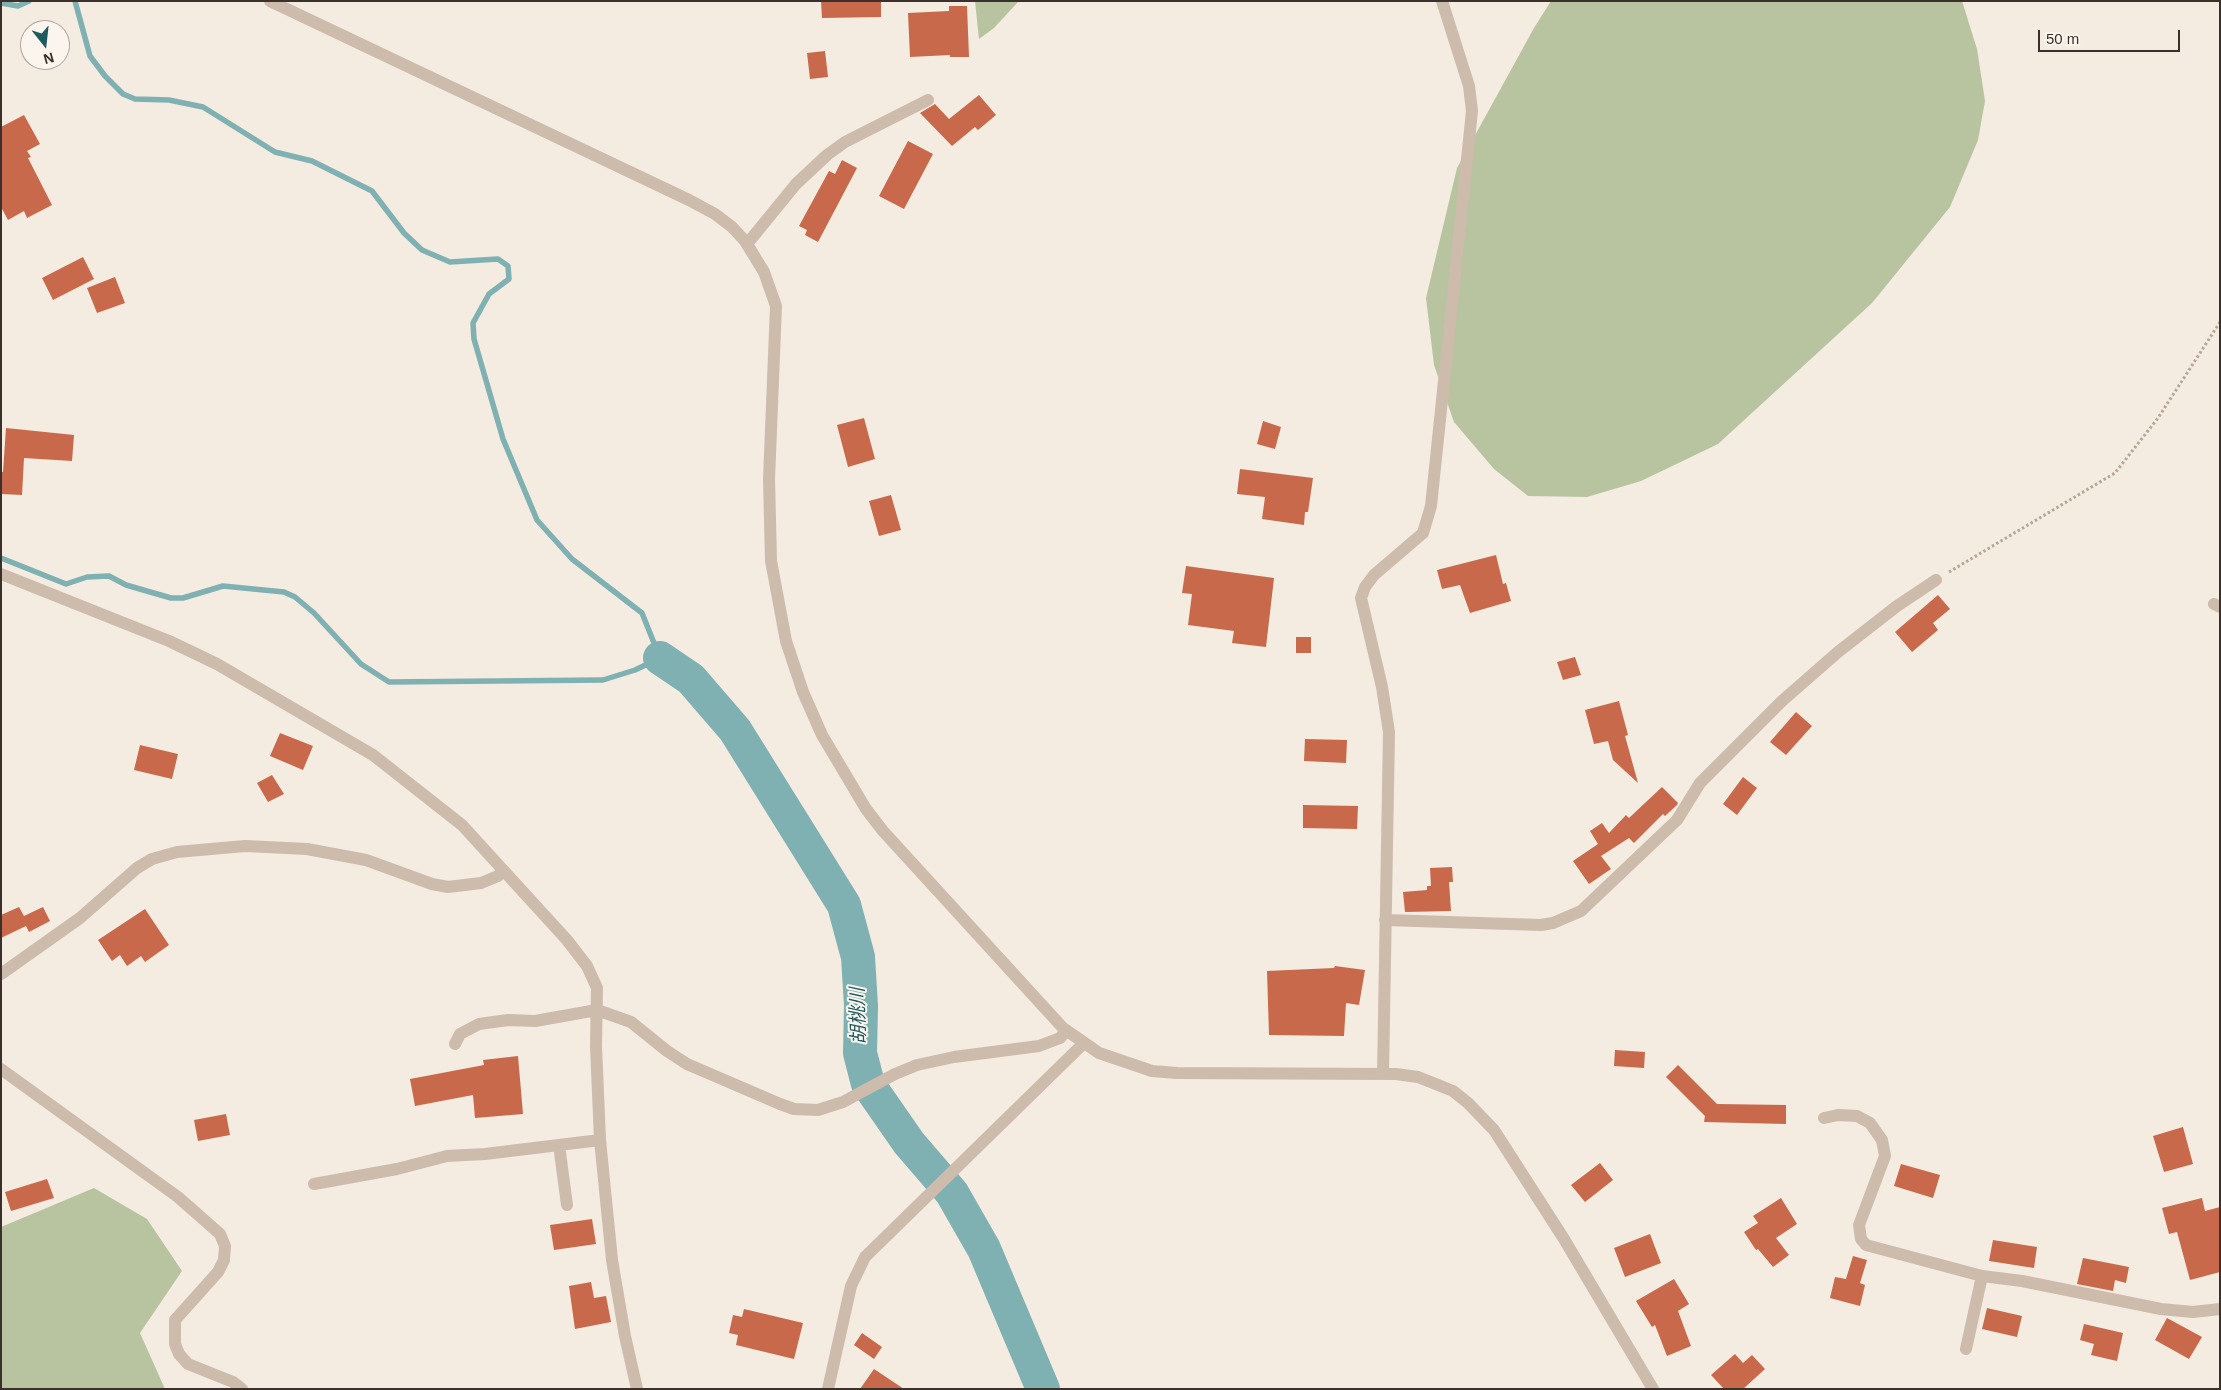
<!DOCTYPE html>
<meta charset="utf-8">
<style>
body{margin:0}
#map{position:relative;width:2221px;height:1390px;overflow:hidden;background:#f4ebe1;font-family:Arial,sans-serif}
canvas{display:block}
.frame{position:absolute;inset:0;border:2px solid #3b302b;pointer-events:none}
.north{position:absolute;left:20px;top:20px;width:50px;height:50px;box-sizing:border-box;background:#fbf5ee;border:1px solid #aea6a0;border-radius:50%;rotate:164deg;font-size:14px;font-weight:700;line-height:20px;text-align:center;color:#3b302b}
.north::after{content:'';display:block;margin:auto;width:18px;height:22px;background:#1f5a5e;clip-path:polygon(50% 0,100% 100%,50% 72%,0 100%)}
.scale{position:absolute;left:2038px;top:30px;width:142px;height:22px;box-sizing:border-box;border:2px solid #3b302b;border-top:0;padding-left:6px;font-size:15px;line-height:18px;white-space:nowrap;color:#3b302b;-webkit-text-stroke:4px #fbf5ee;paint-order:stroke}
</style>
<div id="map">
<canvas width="2221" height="1390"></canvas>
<div class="frame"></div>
<div class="north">N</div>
<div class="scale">50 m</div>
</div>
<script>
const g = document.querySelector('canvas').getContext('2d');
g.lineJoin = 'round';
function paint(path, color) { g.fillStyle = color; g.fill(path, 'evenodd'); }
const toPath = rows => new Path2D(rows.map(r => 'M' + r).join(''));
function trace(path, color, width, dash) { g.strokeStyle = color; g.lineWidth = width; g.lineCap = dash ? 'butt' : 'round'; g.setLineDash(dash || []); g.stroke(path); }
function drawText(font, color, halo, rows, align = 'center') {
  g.font = font + ' Arial,"Noto Sans JP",sans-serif'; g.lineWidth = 4; g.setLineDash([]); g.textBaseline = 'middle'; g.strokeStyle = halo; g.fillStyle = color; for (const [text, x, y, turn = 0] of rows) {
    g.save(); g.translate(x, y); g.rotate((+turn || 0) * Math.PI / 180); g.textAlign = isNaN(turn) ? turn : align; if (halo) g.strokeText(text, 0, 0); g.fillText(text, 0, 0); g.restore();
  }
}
paint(toPath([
 [975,1,1019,1,994,28,979,39],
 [1551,1,1962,1,1977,49,1985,101,1978,140,1950,207,1872,303,1718,444,1641,481,1587,497,1528,496,1494,469,1454,422,1434,365,1426,298,1457,168,1534,28],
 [94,1188,147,1219,182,1271,140,1333,165,1389,1,1389,1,1227]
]), '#b8c4a0');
trace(toPath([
 [1,3,18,6,29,1],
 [1,558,66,584,87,577,109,576,126,585,171,598,183,598,223,586,284,592,295,597,314,613,361,664,389,682,603,680,635,670,660,658,642,613,572,559,537,520,503,439,474,339,473,323,489,294,509,279,508,266,498,259,450,262,422,250,404,233,372,191,312,161,275,152,203,107,169,100,135,99,123,94,105,76,90,56,75,1]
]), '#7fb0b2', 5.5);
trace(toPath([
 [660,658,691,679,735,730,844,905,858,957,861,1006,860,1053,868,1084,909,1143,952,1193,984,1249,1043,1389]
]), '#7fb0b2', 34);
paint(toPath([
 [821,1,881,1,881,17,822,18],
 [949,6,967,6,969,57,950,57,950,55,910,57,908,13,949,11],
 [825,51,828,77,810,79,807,53],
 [979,95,996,115,978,130,975,127,952,146,920,113,935,104,949,119],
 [24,115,40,144,27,151,31,157,28,158,52,205,27,218,24,211,8,220,1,207,1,127],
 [908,141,933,154,904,209,879,196],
 [842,160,857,168,818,242,805,235,807,230,799,226,829,171,835,174],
 [83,257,94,279,53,300,42,278],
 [115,277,125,303,97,313,87,288],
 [864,418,875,459,848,467,837,425],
 [1263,421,1281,427,1275,449,1257,444],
 [6,428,74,435,72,461,24,458,22,495,1,494,1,472,3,472],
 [1240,469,1313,478,1308,512,1305,512,1304,525,1262,519,1265,497,1237,494],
 [891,495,901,530,879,536,869,501],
 [1496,555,1503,584,1506,583,1511,601,1470,613,1460,585,1442,589,1437,570],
 [1186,566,1274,578,1266,647,1232,643,1234,631,1188,625,1192,594,1182,593],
 [1938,595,1950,609,1933,623,1938,630,1912,652,1895,632],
 [1296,637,1311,637,1311,653,1296,653],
 [1575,657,1581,675,1563,680,1557,662],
 [1619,701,1628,735,1625,736,1638,783,1613,760,1608,741,1594,744,1585,710],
 [1796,712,1812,726,1786,755,1770,742],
 [280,733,313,746,303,770,270,756],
 [1305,739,1347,740,1346,763,1304,761],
 [140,745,178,754,172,779,134,770],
 [272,775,284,794,268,802,257,783],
 [1743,777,1757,788,1737,815,1723,804],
 [1662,787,1678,803,1677,805,1665,816,1663,814,1634,843,1629,838,1601,856,1611,869,1589,884,1573,861,1598,844,1590,831,1602,823,1609,833,1626,815,1629,818],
 [1303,805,1358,806,1357,829,1303,828],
 [1452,867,1453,882,1449,882,1451,911,1405,912,1403,892,1427,890,1427,886,1431,886,1430,868],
 [19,907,24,916,43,907,50,921,29,932,26,926,1,938,1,915],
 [145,909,169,945,145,962,141,956,127,966,120,955,112,961,98,940],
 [1335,966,1365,970,1359,1005,1346,1003,1344,1036,1269,1035,1267,971,1334,968],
 [1615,1050,1645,1052,1644,1068,1614,1066],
 [518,1056,523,1114,475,1118,473,1095,415,1106,410,1079,484,1065,483,1060],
 [1678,1065,1717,1104,1786,1105,1786,1124,1704,1122,1705,1116,1666,1077],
 [226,1114,230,1135,198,1141,194,1120],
 [2183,1127,2193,1164,2164,1172,2153,1136],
 [1600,1163,1613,1180,1585,1202,1571,1185],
 [1901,1164,1940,1175,1933,1198,1894,1186],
 [47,1179,54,1198,11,1211,5,1192],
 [1781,1198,1797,1224,1776,1238,1789,1255,1773,1267,1758,1249,1756,1250,1744,1232,1758,1223,1753,1216],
 [2202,1198,2205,1211,2220,1207,2220,1272,2190,1280,2177,1232,2169,1234,2162,1208],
 [592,1219,596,1244,554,1250,550,1225],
 [1650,1234,1661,1263,1625,1277,1614,1248],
 [1993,1240,2037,1247,2034,1268,1989,1261],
 [1853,1256,1867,1260,1860,1283,1865,1285,1860,1306,1830,1298,1835,1277,1846,1279],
 [2083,1258,2129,1267,2126,1283,2115,1280,2113,1291,2077,1284],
 [1674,1279,1689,1304,1678,1311,1691,1346,1667,1356,1655,1325,1652,1327,1636,1301],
 [591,1282,594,1298,606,1296,611,1322,575,1329,569,1286],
 [1987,1308,2022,1316,2017,1337,1982,1329],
 [744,1309,803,1323,794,1359,736,1345,738,1335,729,1333,733,1315,742,1317],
 [2167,1318,2202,1337,2189,1359,2155,1340],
 [2084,1324,2123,1333,2117,1361,2091,1355,2094,1344,2080,1340],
 [862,1333,882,1347,874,1359,854,1345],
 [1735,1354,1743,1363,1752,1355,1765,1369,1743,1389,1724,1389,1711,1375],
 [874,1369,904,1389,860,1389]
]), '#c8694b');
trace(toPath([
 [1949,572,2115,473,2158,418,2220,322]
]), '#b9a596', 3, [2.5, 2.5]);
trace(toPath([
 [270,1,689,200,715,214,732,227,745,241,764,272,776,306,769,479,771,561,786,641,803,692,822,735,866,809,883,831,1063,1028,1099,1053,1152,1071,1177,1073,1396,1074,1418,1077,1453,1091,1468,1103,1494,1130,1564,1239,1653,1389],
 [747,244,796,184,827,155,845,142,928,100],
 [1,574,169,641,217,664,373,755,462,825,567,940,587,966,597,988,596,1046,600,1140,612,1260,625,1336,637,1389],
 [2214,604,2220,607],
 [1385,920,1541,925,1553,923,1581,911,1677,820,1700,783,1782,701,1838,652,1897,606,1936,580],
 [1,974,80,918,137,868,152,859,177,852,245,846,307,849,366,860,432,884,448,887,481,883,498,876,503,870],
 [455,1044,460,1034,479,1024,508,1020,535,1021,597,1010,631,1022,667,1051,687,1064,780,1104,794,1109,818,1110,843,1102,895,1074,917,1065,954,1057,1039,1046,1060,1038,1066,1031],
 [1,1069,178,1197,220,1234,225,1246,224,1260,218,1272,175,1320,175,1344,179,1354,188,1364,233,1382,242,1389],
 [1383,1074,1389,732,1382,687,1361,598,1365,587,1374,575,1423,533,1431,506,1472,111,1469,86,1442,1],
 [1824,1118,1838,1115,1857,1116,1870,1123,1882,1140,1885,1156,1859,1225,1861,1239,1866,1245,1982,1276,2022,1281,2161,1309,2193,1312,2220,1309],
 [559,1145,567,1205],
 [314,1184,397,1169,447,1156,485,1154,600,1140],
 [1966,1349,1982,1276],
 [828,1389,851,1286,865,1257,1084,1043]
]), '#cdbbac', 12);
drawText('italic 19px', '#1f5a5e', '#fbf5ee', [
 ["胡桃川",859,1016,-92]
]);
</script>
